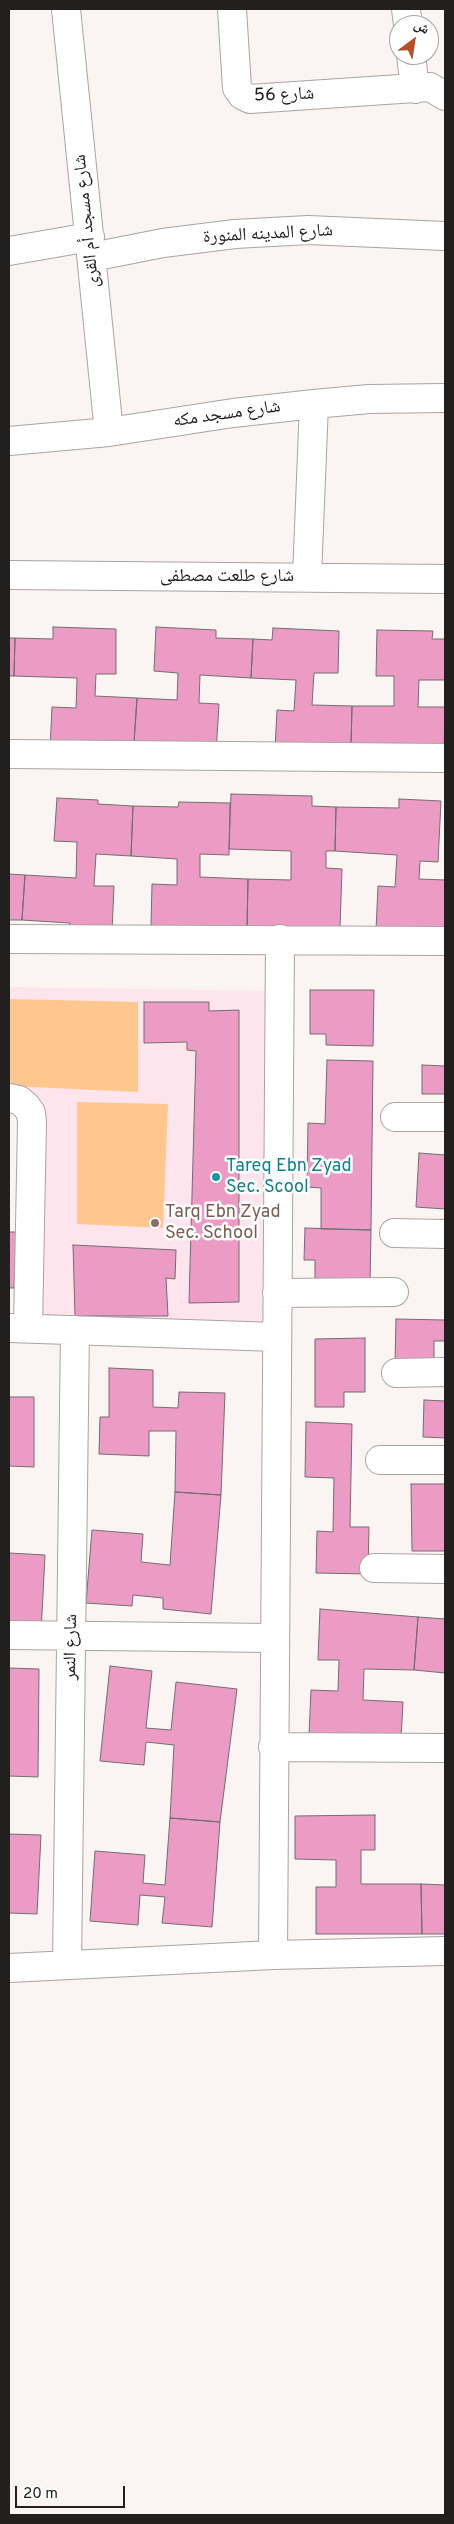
<!DOCTYPE html>
<meta charset="utf-8">
<style>
body{margin:0}
#map{position:relative;width:454px;height:2524px;overflow:hidden;background:#faf5f2;font-family:Overpass,"Noto Naskh Arabic",sans-serif}
canvas{display:block}
.frame{position:absolute;inset:0;border:10px solid #22201f;pointer-events:none}
.north{position:absolute;left:389px;top:15px;width:50px;height:50px;box-sizing:border-box;background:#fff;border:1px solid #a7a6a5;border-radius:50%;rotate:31deg;font-size:14px;font-weight:700;line-height:20px;text-align:center;color:#22201f}
.north::after{content:'';display:block;margin:auto;width:18px;height:22px;background:#b64f27;clip-path:polygon(50% 0,100% 100%,50% 72%,0 100%)}
.scale{position:absolute;left:15px;top:2486px;width:110px;height:22px;box-sizing:border-box;border:2px solid #22201f;border-top:0;padding-left:6px;font-size:15px;line-height:18px;white-space:nowrap;color:#22201f;-webkit-text-stroke:4px #fff;paint-order:stroke}
</style>
<div id="map">
<canvas width="454" height="2524"></canvas>
<div class="frame"></div>
<div class="north">ش</div>
<div class="scale">20 m</div>
</div>
<script>
const g = document.querySelector('canvas').getContext('2d');
g.lineJoin = 'round';
function paint(path, color) { g.fillStyle = color; g.fill(path, 'evenodd'); }
const toPath = rows => new Path2D(rows.map(r => 'M' + r).join(''));
function trace(path, color, width, dash) { g.strokeStyle = color; g.lineWidth = width; g.lineCap = dash ? 'butt' : 'round'; g.setLineDash(dash || []); g.stroke(path); }
function drawText(font, color, halo, rows, align = 'center') {
  g.font = font + ' Overpass,"Noto Naskh Arabic",sans-serif'; g.lineWidth = 5; g.setLineDash([]); g.textBaseline = 'middle'; g.strokeStyle = halo; g.fillStyle = color; for (const [text, x, y, turn = 0] of rows) {
    g.save(); g.translate(x, y); g.rotate((+turn || 0) * Math.PI / 180); g.textAlign = isNaN(turn) ? turn : align; if (halo) g.strokeText(text, 0, 0); g.fillText(text, 0, 0); g.restore();
  }
}
paint(toPath([
 [9,987,277,991,276,1334,32,1326,37,1120,9,1095]
]), '#fee5ed');
paint(toPath([
 [9,999,138,1002,138,1092,9,1086],
 [77,1102,168,1104,163,1228,77,1224]
]), '#fec78e');
const building = toPath([
 [53,627,116,629,116,674,96,674,95,696,137,698,134,743,93,741,92,750,50,749,52,707,76,708,77,678,14,676,15,638,53,639,53,627],
 [156,627,216,630,216,638,253,639,251,678,200,675,199,703,219,704,216,754,134,743,137,698,177,700,178,673,154,671,156,627],
 [273,628,339,631,338,673,314,673,312,705,352,706,351,746,312,743,311,751,275,749,277,710,294,711,296,680,251,678,253,639,272,640,273,628],
 [377,630,433,631,432,639,445,639,445,680,419,680,418,707,445,707,444,754,351,746,352,706,394,706,394,676,376,676,377,630],
 [9,638,15,638,14,676,9,676,9,638],
 [231,794,312,796,312,806,336,807,335,851,326,851,326,868,342,869,340,927,247,930,248,879,291,880,291,851,229,849,231,794],
 [57,798,98,800,98,804,133,806,131,856,96,854,94,886,114,886,112,931,69,928,70,923,22,920,25,875,76,878,77,842,54,841,57,798],
 [399,799,441,801,438,862,420,861,419,879,445,880,445,934,376,930,378,886,395,887,397,855,335,851,336,807,399,808,399,799],
 [179,802,230,803,229,855,200,854,200,877,248,879,247,930,151,926,152,884,177,885,177,859,131,856,133,806,178,807,179,802],
 [9,874,25,875,22,920,9,920,9,874],
 [310,990,374,990,373,1046,326,1045,326,1034,310,1034,310,990],
 [144,1002,209,1002,209,1011,239,1010,239,1302,189,1303,196,1051,187,1050,187,1042,144,1043,144,1002],
 [327,1060,373,1061,371,1230,321,1229,321,1188,307,1187,308,1123,325,1124,327,1060],
 [422,1065,445,1066,445,1094,422,1094,422,1065],
 [419,1153,445,1155,445,1209,416,1207,419,1153],
 [305,1228,371,1230,370,1283,315,1282,315,1260,304,1260,305,1228],
 [9,1232,17,1232,14,1288,9,1288,9,1232],
 [73,1245,176,1250,175,1279,166,1278,168,1316,75,1316,73,1245],
 [396,1319,445,1320,445,1341,434,1341,434,1363,395,1362,396,1319],
 [365,1338,365,1392,344,1392,344,1407,315,1407,315,1339,365,1338],
 [109,1368,153,1370,153,1407,178,1408,179,1392,225,1393,221,1495,175,1492,176,1431,149,1431,149,1456,99,1454,100,1417,109,1417,109,1368],
 [9,1397,34,1397,34,1467,9,1466,9,1397],
 [424,1400,445,1401,445,1438,423,1437,424,1400],
 [306,1422,352,1424,350,1527,369,1527,368,1574,316,1573,317,1531,333,1532,334,1478,305,1477,306,1422],
 [411,1484,445,1484,445,1551,412,1551,411,1484],
 [175,1492,221,1495,211,1614,163,1609,163,1598,133,1595,132,1606,86,1603,92,1530,143,1534,141,1562,170,1565,175,1492],
 [9,1553,45,1555,41,1633,9,1631,9,1553],
 [320,1609,418,1617,414,1670,364,1669,363,1700,403,1702,401,1739,309,1735,311,1690,338,1691,339,1660,318,1660,320,1609],
 [418,1617,445,1619,445,1673,414,1670,418,1617],
 [110,1666,152,1671,146,1728,171,1730,176,1682,237,1689,220,1822,170,1818,174,1745,146,1742,144,1765,100,1761,110,1666],
 [9,1668,39,1669,38,1777,9,1776,9,1668],
 [375,1815,375,1850,361,1850,361,1884,421,1884,422,1934,316,1934,316,1887,336,1887,336,1860,295,1859,295,1816,375,1815],
 [170,1818,220,1822,212,1927,162,1923,165,1897,140,1895,138,1925,90,1921,95,1851,145,1855,143,1883,165,1885,170,1818],
 [9,1834,41,1835,37,1914,9,1913,9,1834],
 [421,1884,445,1885,445,1934,422,1934,421,1884]
]);
paint(building, '#ec9cc4');
trace(building, '#726d6f', 1);
const minor = toPath([
 [66,9,109,432],
 [232,9,237,88,242,95,250,99,430,87,445,96],
 [406,9,408,25],
 [411,55,415,89],
 [9,251,90,237],
 [92,257,163,243,235,234,308,230,445,236],
 [9,441,109,432,233,413,314,404,369,399,445,398],
 [9,575,445,579],
 [307,577,314,404],
 [9,754,445,758],
 [9,939,445,941],
 [9,1098,19,1100,26,1106,31,1113,32,1122,28,1328],
 [395,1117,445,1117],
 [394,1233,445,1234],
 [277,1293,394,1292],
 [9,1328,277,1337],
 [396,1373,445,1372],
 [380,1460,445,1460],
 [374,1568,445,1569],
 [9,1635,274,1638],
 [273,1747,445,1748],
 [273,1955,280,939],
 [67,1964,75,1330],
 [9,1968,273,1955,445,1951]
]);
trace(minor, '#a8a4a1', 30);
trace(minor, '#fff', 28);
for (const [x, y, r, color] of [
 [216,1177,5,"#0f9aa8"],
 [155,1223,5,"#8d6e63"]
]) { const dot = new Path2D(); dot.arc(x, y, r, 0, 2 * Math.PI); g.fillStyle = color; g.fill(dot); trace(dot, '#fff', 2); }
drawText('18px', '#22201f', '#fff', [
 ["شارع 56",284,96,-2],
 ["شارع مسجد أم القرى",88,221,-96],
 ["شارع المدينه المنورة",268,235,-3],
 ["شارع مسجد مكه",227,415,-8],
 ["شارع طلعت مصطفى",227,577],
 ["شارع النمر",72,1647,-89]
]);
drawText('18px', '#0d838f', '#fff', [
 ["Tareq Ebn Zyad",226,1167],
 ["Sec. Scool",226,1188]
], 'left');
drawText('18px', '#785e54', '#fff', [
 ["Tarq Ebn Zyad",165,1213],
 ["Sec. School",165,1234]
], 'left');
</script>
